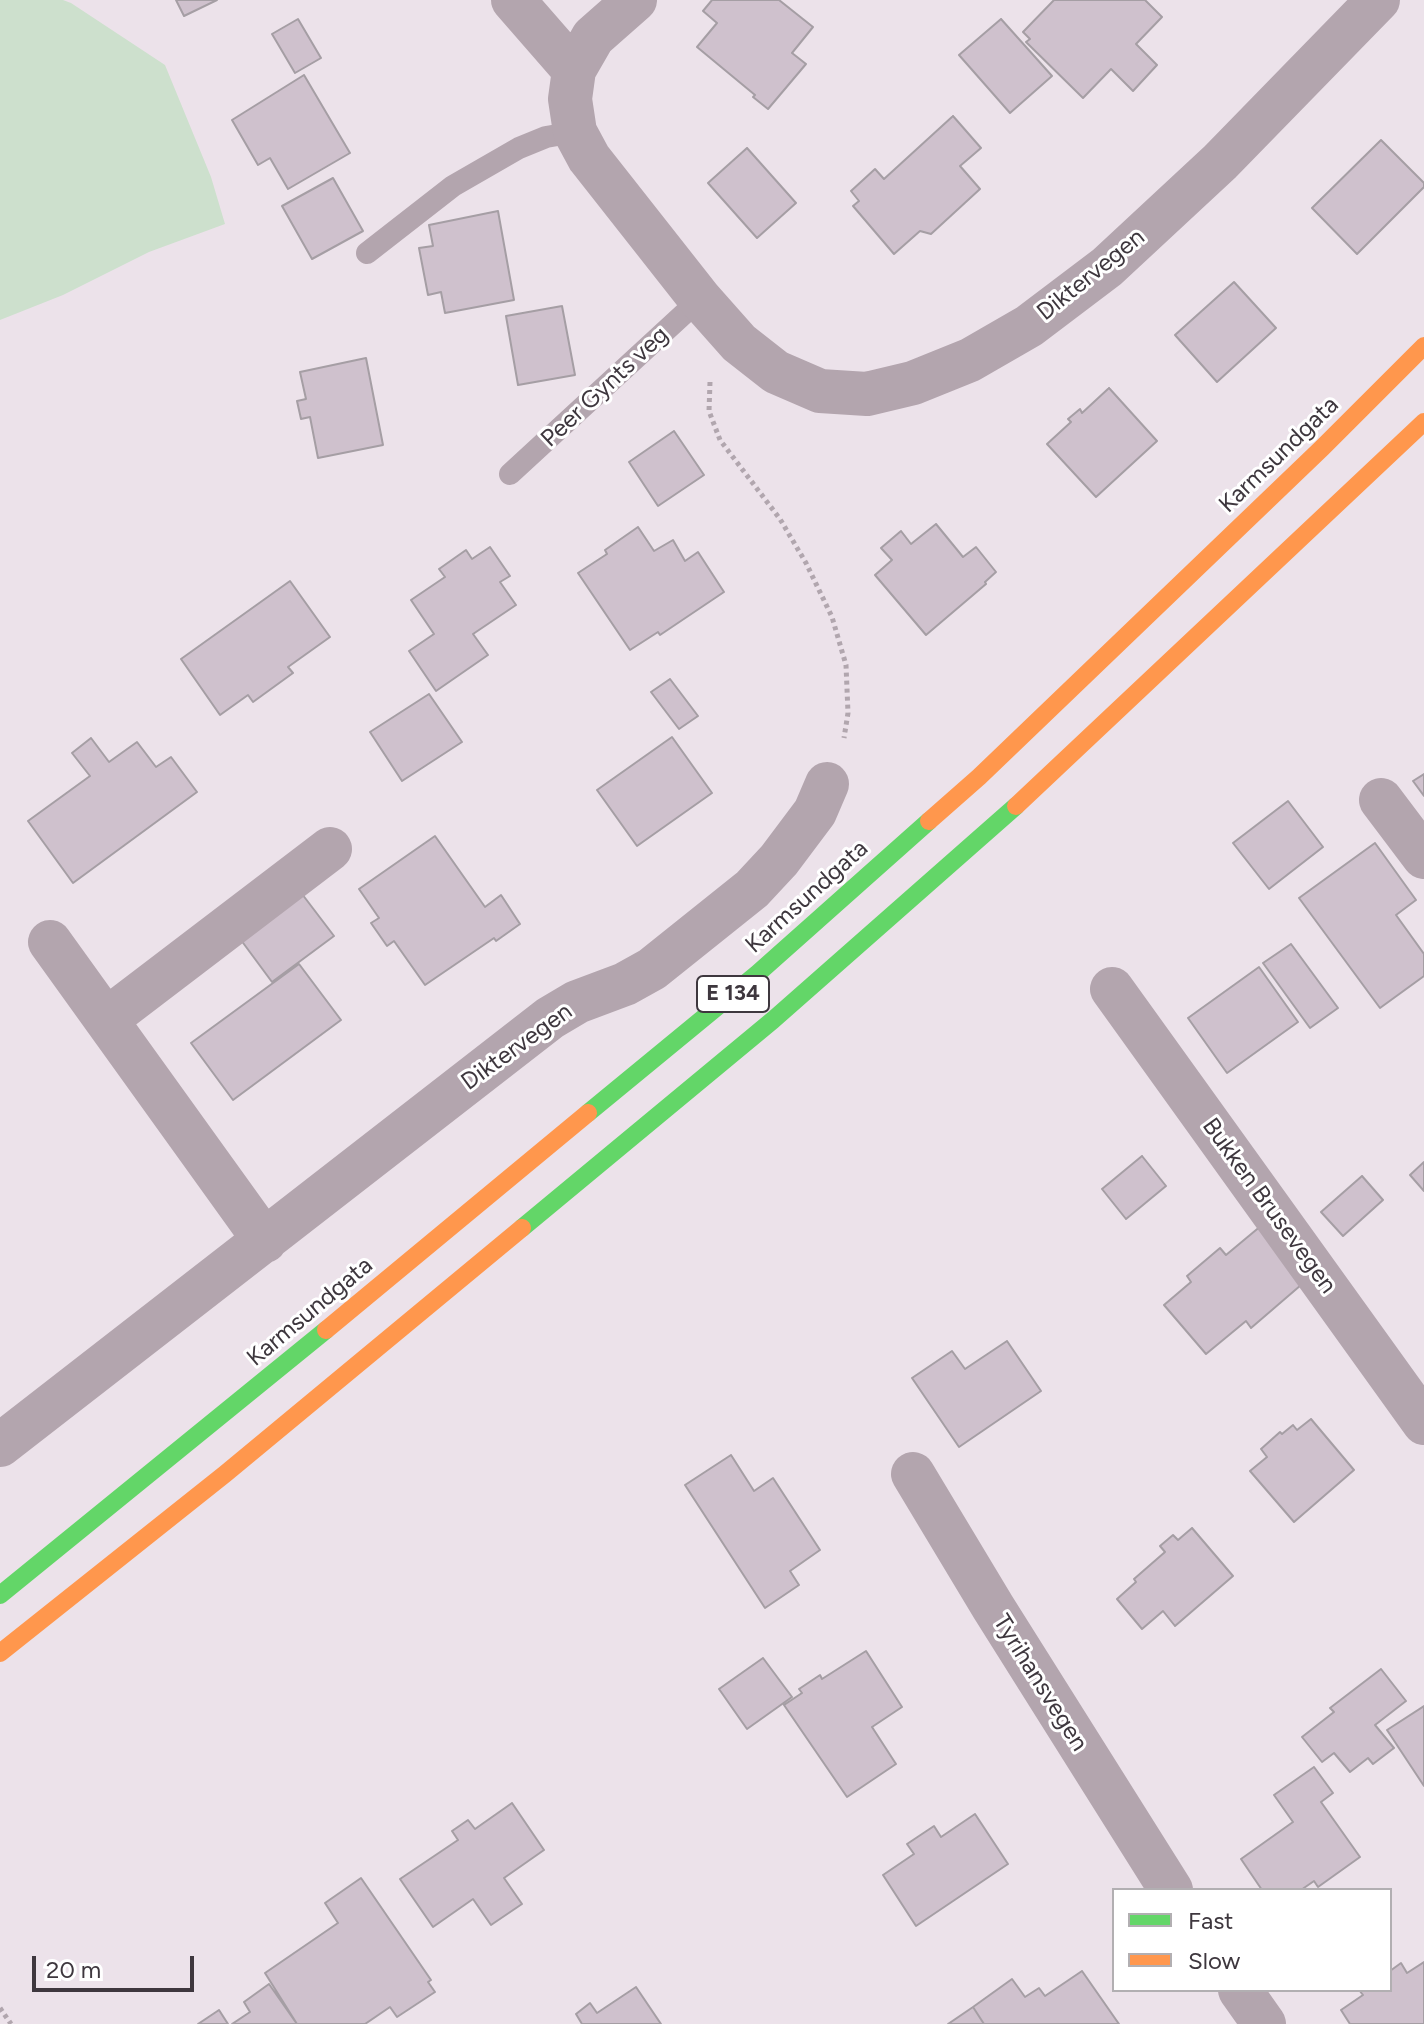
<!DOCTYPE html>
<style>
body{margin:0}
#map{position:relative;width:1424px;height:2024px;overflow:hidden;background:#ece2ea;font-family:Figtree,sans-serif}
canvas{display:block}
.legend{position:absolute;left:1112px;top:1888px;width:280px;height:104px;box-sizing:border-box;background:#fff;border:2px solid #b2afb2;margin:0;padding:10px 14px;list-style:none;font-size:24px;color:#3e373e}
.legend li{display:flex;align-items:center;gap:16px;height:40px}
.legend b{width:40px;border:2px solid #b2afb2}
.scale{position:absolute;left:32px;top:1956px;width:162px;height:36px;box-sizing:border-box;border:4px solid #3e373e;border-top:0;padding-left:10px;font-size:24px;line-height:28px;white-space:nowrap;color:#3e373e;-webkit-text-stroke:6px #fff;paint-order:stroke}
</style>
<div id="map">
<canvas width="1424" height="2024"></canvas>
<ul class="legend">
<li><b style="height:10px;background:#63d668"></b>Fast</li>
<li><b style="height:10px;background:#ff974d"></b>Slow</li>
</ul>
<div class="scale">20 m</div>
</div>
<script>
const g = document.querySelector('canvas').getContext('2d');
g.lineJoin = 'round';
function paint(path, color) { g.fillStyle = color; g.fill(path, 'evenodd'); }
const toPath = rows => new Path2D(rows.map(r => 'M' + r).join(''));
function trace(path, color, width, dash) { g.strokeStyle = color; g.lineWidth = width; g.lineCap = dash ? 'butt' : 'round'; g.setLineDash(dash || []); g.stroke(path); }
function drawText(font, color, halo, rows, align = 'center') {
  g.font = font + ' Figtree,sans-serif'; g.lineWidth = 6; g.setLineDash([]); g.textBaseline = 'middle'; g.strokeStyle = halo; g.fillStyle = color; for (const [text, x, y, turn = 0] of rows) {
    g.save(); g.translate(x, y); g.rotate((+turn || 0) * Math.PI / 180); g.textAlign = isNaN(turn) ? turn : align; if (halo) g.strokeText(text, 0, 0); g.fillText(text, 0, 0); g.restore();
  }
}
paint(toPath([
 [0,0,63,0,71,3,165,65,211,177,225,224,149,252,63,295,0,320]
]), '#cde0cd');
const building = toPath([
 [176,0,217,0,184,16,176,0],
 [712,0,779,0,813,27,792,53,806,64,768,109,753,97,755,95,697,47,717,23,703,11,712,0],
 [1054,0,1145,0,1162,17,1136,44,1157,65,1133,91,1111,69,1083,98,1026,42,1030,39,1023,32,1054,0],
 [298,19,321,58,295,73,272,34,298,19],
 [1001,19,1052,76,1010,113,959,55,1001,19],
 [304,75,350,153,288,189,270,158,258,165,232,120,304,75],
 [953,116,981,148,960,166,980,189,931,234,920,231,894,254,853,206,859,201,851,191,875,169,884,179,953,116],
 [1381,140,1424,183,1424,187,1357,254,1312,208,1381,140],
 [747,148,796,203,757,238,708,183,747,148],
 [333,178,363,231,312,259,282,206,333,178],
 [498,211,514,300,445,313,441,292,428,295,419,248,433,246,429,225,498,211],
 [1234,282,1276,328,1217,382,1175,335,1234,282],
 [562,306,575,375,518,385,506,316,562,306],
 [366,358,383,445,318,458,310,417,301,419,297,401,306,399,300,372,366,358],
 [1109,388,1157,441,1096,497,1047,444,1071,422,1068,419,1080,409,1082,413,1109,388],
 [674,431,704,475,658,506,629,462,674,431],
 [936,524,963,557,976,547,996,572,985,582,986,584,926,635,875,575,892,560,881,548,901,531,911,544,936,524],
 [638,527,654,551,673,540,685,561,698,552,724,592,660,635,658,632,630,650,578,573,607,554,605,550,638,527],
 [490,547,510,576,500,582,516,605,473,634,488,655,436,691,409,651,434,634,411,600,445,577,439,569,466,550,472,559,490,547],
 [290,581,330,637,288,667,293,673,253,702,248,695,220,715,181,659,290,581],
 [670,679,698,716,679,729,651,692,670,679],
 [429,694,462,742,402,781,370,732,429,694],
 [672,737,712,793,637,846,597,790,672,737],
 [91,738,109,762,137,742,156,767,171,757,197,792,73,883,28,821,90,776,72,753,91,738],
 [1424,774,1424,796,1413,781,1424,774],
 [1288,801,1323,847,1269,889,1233,843,1288,801],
 [435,836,485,907,501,895,520,924,496,941,494,938,425,985,394,941,387,946,371,923,379,918,359,889,435,836],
 [1375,843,1416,900,1396,915,1424,954,1424,976,1380,1008,1299,898,1375,843],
 [299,890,334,936,272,982,238,936,299,890],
 [1291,944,1338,1008,1310,1028,1263,963,1291,944],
 [299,964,341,1020,233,1100,191,1043,299,964],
 [1259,967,1298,1022,1227,1073,1188,1018,1259,967],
 [1142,1156,1166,1186,1126,1219,1102,1189,1142,1156],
 [1424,1162,1424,1191,1410,1175,1424,1162],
 [1362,1176,1383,1200,1343,1236,1321,1212,1362,1176],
 [1262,1225,1308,1279,1251,1328,1246,1321,1206,1354,1164,1305,1191,1282,1187,1276,1220,1248,1226,1255,1262,1225],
 [1007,1341,1041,1391,959,1447,912,1378,952,1351,965,1369,1007,1341],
 [1311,1419,1354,1470,1294,1522,1250,1471,1267,1457,1261,1449,1280,1432,1282,1434,1293,1425,1297,1430,1311,1419],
 [731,1455,754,1491,773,1478,820,1550,790,1571,799,1585,765,1608,685,1485,731,1455],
 [1192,1528,1233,1576,1175,1626,1163,1611,1142,1629,1117,1599,1136,1582,1134,1579,1165,1552,1160,1546,1173,1535,1178,1540,1192,1528],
 [866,1651,902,1707,872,1727,896,1764,847,1797,784,1705,802,1693,799,1689,820,1675,822,1679,866,1651],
 [763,1658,792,1697,747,1729,719,1689,763,1658],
 [1381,1669,1406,1701,1375,1725,1394,1748,1373,1764,1368,1758,1350,1772,1334,1753,1322,1762,1302,1737,1334,1712,1330,1708,1381,1669],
 [1424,1706,1424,1786,1387,1730,1424,1706],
 [1314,1767,1333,1793,1321,1802,1360,1857,1318,1887,1314,1881,1301,1890,1262,1890,1241,1859,1293,1822,1274,1795,1314,1767],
 [512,1803,544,1850,504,1878,522,1904,491,1925,473,1899,433,1927,400,1879,458,1840,452,1831,468,1820,475,1829,512,1803],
 [975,1814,1008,1864,916,1926,883,1875,914,1854,907,1844,934,1826,941,1837,975,1814],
 [361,1878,431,1980,428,1982,435,1992,397,2017,390,2007,365,2024,297,2024,265,1973,338,1923,325,1903,361,1878],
 [1424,1962,1424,2024,1350,2024,1341,2010,1363,1995,1359,1990,1390,1990,1390,1971,1401,1963,1407,1973,1424,1962],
 [1082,1971,1119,2024,984,2024,973,2007,1012,1979,1025,1997,1039,1988,1045,1996,1082,1971],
 [269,1984,297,2024,232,2024,250,2012,244,2002,269,1984],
 [636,1987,661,2024,582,2024,576,2014,590,2003,597,2013,636,1987],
 [973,2007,984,2024,948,2024,973,2007],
 [219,2010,228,2024,198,2024,219,2010]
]);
paint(building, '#cfc1cd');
trace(building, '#a59ea4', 2);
trace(toPath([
 [710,382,709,411,720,440,780,519,806,563,832,617,846,665,848,713,844,738],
 [0,2008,11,2024]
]), '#b1a6ae', 5, [4, 4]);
trace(toPath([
 [367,253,453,186,519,148,546,137,575,132],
 [510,474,700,299]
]), '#b3a5ae', 22);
trace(toPath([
 [513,0,574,70,570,99,575,132,589,158,700,299,739,343,776,372,820,391,867,394,913,383,970,360,1029,326,1107,267,1220,162,1378,0],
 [574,70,593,37,635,0],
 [1381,800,1424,857],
 [50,942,265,1241],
 [1112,989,1424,1423],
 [107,1019,330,849],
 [0,1445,550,1018,577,1002,625,984,652,969,752,889,779,860,815,812,827,784],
 [913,1474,993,1607,1171,1890],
 [1240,1990,1264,2024]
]), '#b3a5ae', 44);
trace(toPath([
 [588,1113,757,974,929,821],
 [522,1228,773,1020,1016,806],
 [0,1595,326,1330]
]), '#63d668', 18);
trace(toPath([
 [1016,806,1424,422],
 [929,821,979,777,1322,448,1424,346],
 [326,1330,588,1113],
 [0,1653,225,1474,522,1228]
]), '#ff974d', 18);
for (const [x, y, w] of [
 [733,994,72]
]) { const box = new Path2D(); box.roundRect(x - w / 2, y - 18, w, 36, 6); g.fillStyle = '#fff'; g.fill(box); trace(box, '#3e373e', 2); }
drawText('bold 22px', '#3e373e', null, [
 ["E 134",733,994]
]);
drawText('24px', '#3e373e', '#fff', [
 ["Diktervegen",1091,275,-39],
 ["Peer Gynts veg",605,387,-43],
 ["Karmsundgata",1279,455,-44],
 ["Karmsundgata",807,897,-42],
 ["Diktervegen",517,1047,-36],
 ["Bukken Brusevegen",1269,1206,54],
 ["Karmsundgata",310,1312,-40],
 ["Tyrihansvegen",1040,1683,58]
]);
</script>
